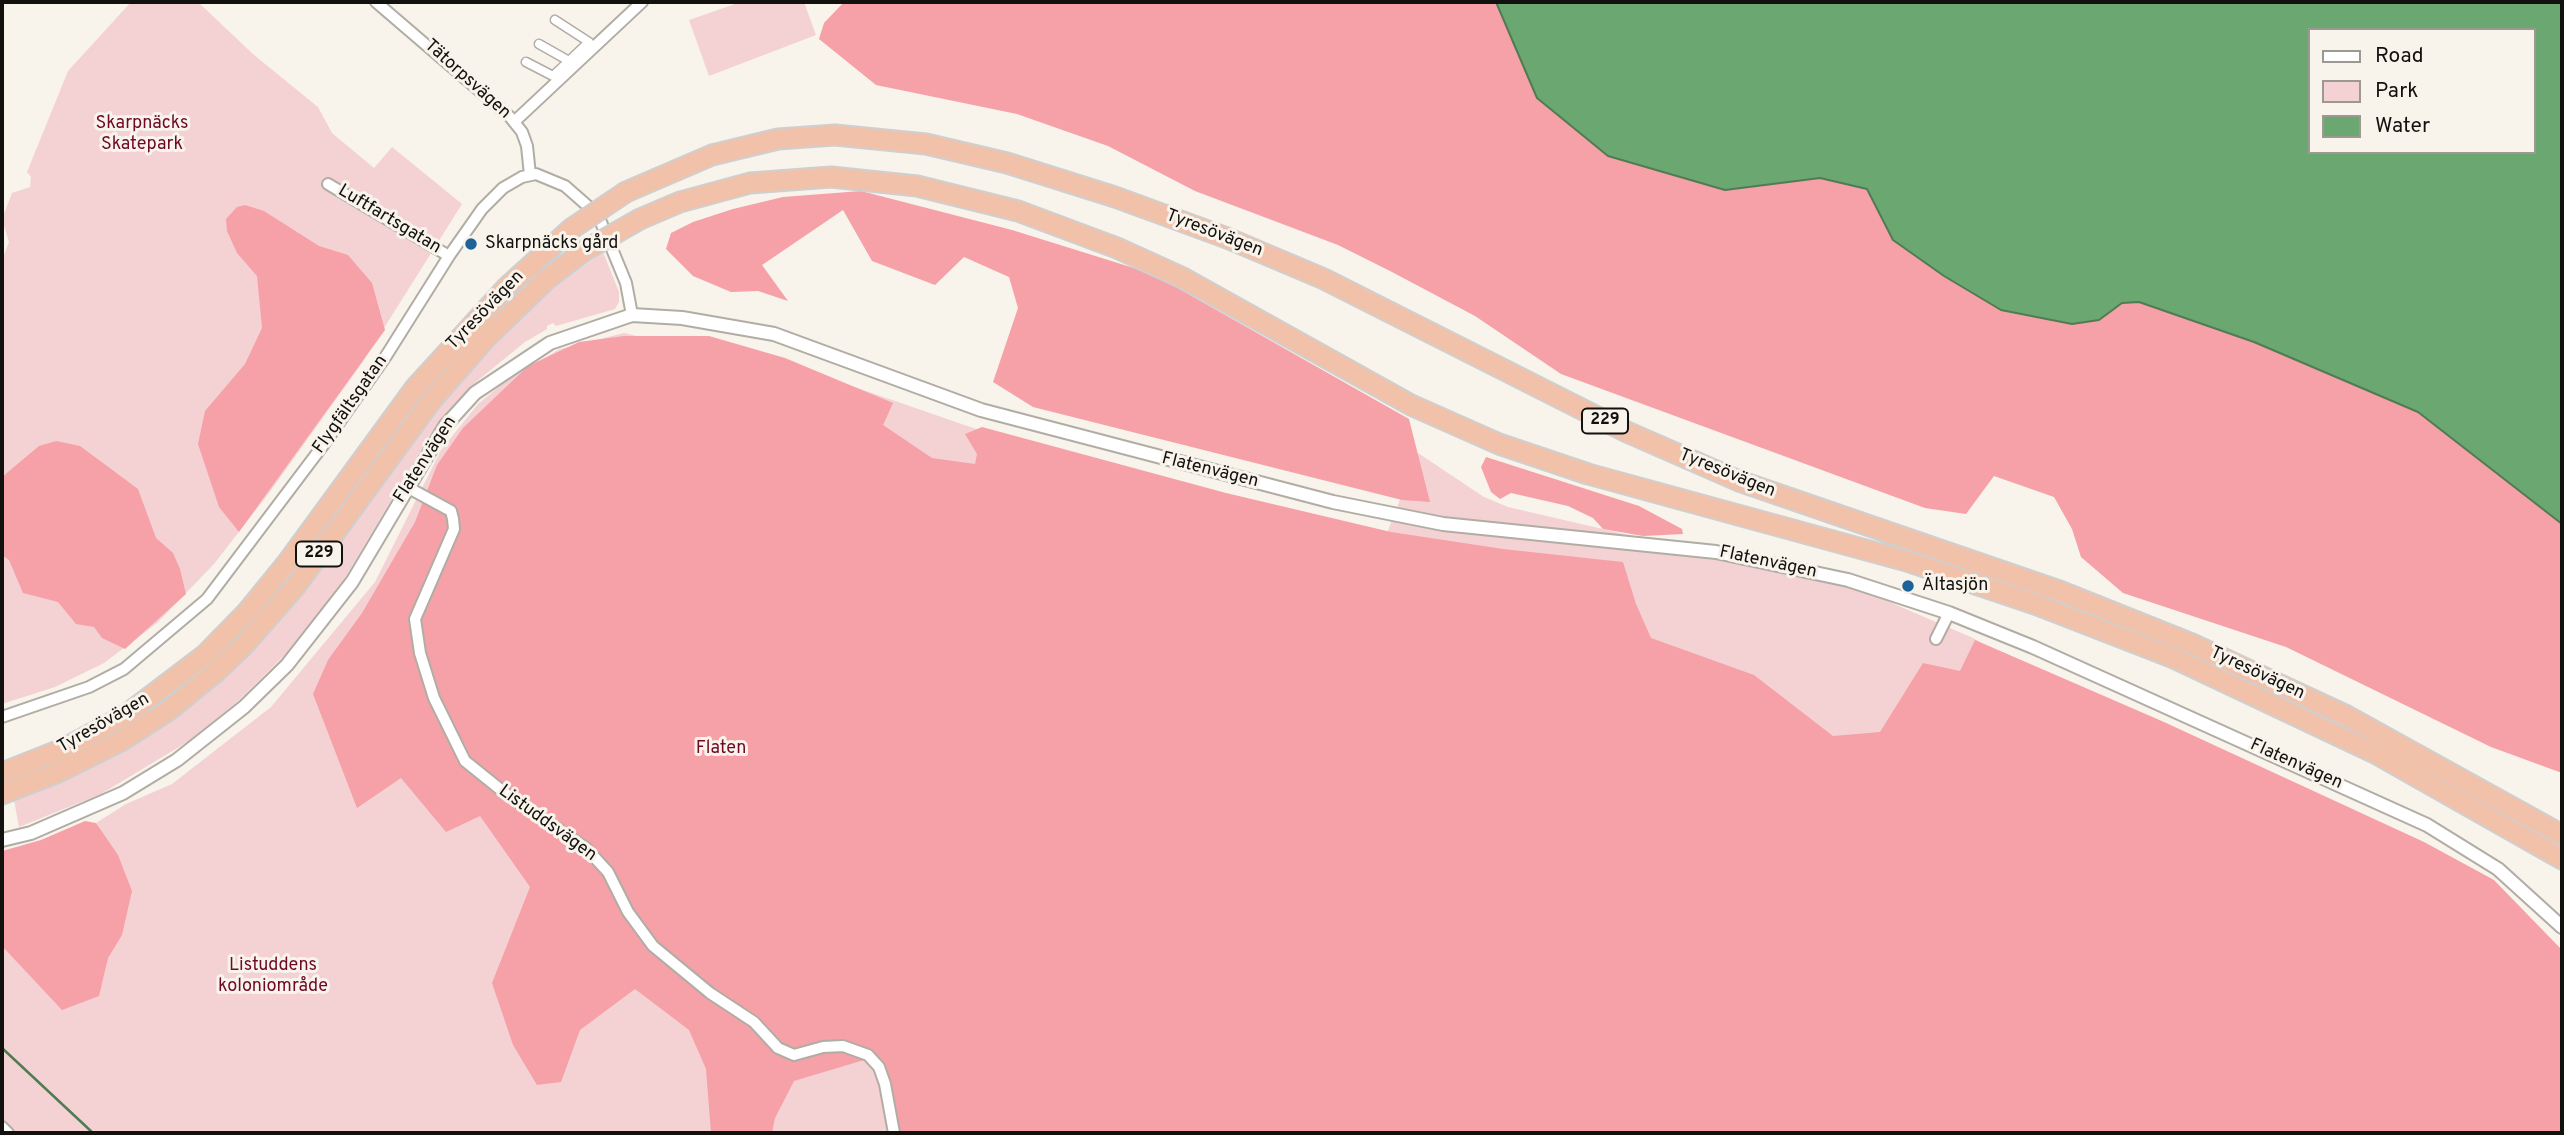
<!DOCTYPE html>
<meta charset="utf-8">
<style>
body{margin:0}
#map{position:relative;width:2564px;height:1135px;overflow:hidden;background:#f8f3eb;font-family:Overpass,sans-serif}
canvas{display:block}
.frame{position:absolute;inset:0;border:4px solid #12110e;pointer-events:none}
.legend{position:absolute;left:2308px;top:28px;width:228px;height:126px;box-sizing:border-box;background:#f8f3eb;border:2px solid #9c9993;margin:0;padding:9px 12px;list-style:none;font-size:21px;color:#12110e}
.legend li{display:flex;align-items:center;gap:14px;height:35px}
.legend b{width:35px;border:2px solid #9c9993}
</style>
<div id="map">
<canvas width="2564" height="1135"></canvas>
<div class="frame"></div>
<ul class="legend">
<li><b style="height:9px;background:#fff"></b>Road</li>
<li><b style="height:19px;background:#f4d2d4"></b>Park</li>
<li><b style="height:19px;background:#6ba871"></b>Water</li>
</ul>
</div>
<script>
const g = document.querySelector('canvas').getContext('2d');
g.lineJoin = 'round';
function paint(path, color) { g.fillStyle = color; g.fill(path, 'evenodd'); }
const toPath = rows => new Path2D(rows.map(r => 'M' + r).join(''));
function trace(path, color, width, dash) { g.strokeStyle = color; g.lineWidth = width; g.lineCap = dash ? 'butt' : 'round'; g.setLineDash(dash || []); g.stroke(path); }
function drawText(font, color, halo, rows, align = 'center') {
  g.font = font + ' Overpass,sans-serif'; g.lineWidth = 6; g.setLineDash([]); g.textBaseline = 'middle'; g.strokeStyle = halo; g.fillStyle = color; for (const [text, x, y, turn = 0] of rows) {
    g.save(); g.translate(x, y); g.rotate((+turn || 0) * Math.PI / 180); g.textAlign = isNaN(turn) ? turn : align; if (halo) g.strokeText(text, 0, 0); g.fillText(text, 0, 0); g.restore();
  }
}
paint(toPath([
 [131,2,198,2,254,55,318,107,332,133,374,168,392,147,462,204,362,363,269,493,214,564,157,623,104,663,55,687,2,704,2,260,9,242,2,219,12,193,30,187,31,177,27,172,68,71],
 [741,2,804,2,816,35,709,76,689,20],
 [603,252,619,292,619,302,615,309,556,326,553,323,547,326,547,329,525,342,476,382,430,435,343,581,291,649,237,702,189,741,101,794,19,827,14,800,117,755,170,721,223,678,259,643,318,572,426,422,471,370,541,297],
 [624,333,667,343,736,346,1005,439,1384,541,1418,453,1484,497,1508,507,1857,588,1973,638,2022,668,2562,1133,2,1133,2,863,101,832,96,823,126,804,172,784,271,707,375,582,441,450,478,404,507,380,560,349]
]), '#f4d2d4');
paint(toPath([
 [844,2,1496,2,1537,98,1725,190,1820,178,1867,189,1893,240,1944,276,2001,310,2099,320,2122,303,2139,302,2254,342,2418,412,2562,524,2562,773,2491,747,2286,647,2123,593,2081,557,2072,529,2054,497,1994,476,1966,514,1925,508,1561,374,1475,316,1392,272,1338,245,1195,191,1108,146,1017,114,876,85,819,39,824,23],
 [861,191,1012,230,1153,274,1409,419,1430,502,1402,500,1033,407,993,382,1018,308,1009,277,964,257,935,285,872,261,843,210,762,265,788,301,758,291,731,292,693,276,666,249,671,233,693,222,733,209,783,197],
 [245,205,264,211,319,246,348,255,372,283,385,330,239,532,219,507,198,444,205,411,245,364,262,328,257,276,237,253,227,231,226,219,237,207],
 [624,336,709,336,785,358,893,403,883,425,932,458,975,464,977,454,965,434,982,427,1226,493,1391,532,1503,549,1623,562,1636,604,1651,638,1754,675,1833,736,1880,732,1923,663,1960,671,1975,640,2164,722,2424,842,2494,880,2562,950,2562,1133,897,1133,874,1057,794,1081,775,1118,772,1133,711,1133,706,1069,689,1030,635,989,580,1030,561,1082,537,1085,513,1045,492,983,530,887,480,816,446,832,401,778,357,808,313,694,328,660,362,613,415,522,437,465,463,428,528,366,579,342],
 [56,441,80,446,138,489,156,538,173,553,180,569,186,594,125,649,102,638,94,627,76,624,58,602,23,593,9,560,2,555,2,477,39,446],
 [1486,457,1639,506,1682,529,1683,534,1643,536,1603,529,1593,518,1568,506,1511,493,1500,499,1491,492,1481,467],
 [85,821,96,823,118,855,132,891,122,935,108,958,99,996,62,1010,2,946,2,851,41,840]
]), '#f6a0a8');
const water = toPath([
 [1496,2,2562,2,2562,524,2418,412,2254,342,2139,302,2122,303,2099,320,2072,324,2001,310,1944,276,1893,240,1867,189,1820,178,1725,190,1608,156,1537,98,1496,2],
 [2310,30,2534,30,2534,152,2310,152,2310,30]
]);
paint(water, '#6ba871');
trace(water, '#507b53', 2);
trace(toPath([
 [2,1048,93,1133]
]), '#507b53', 2.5);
const pedestrian = toPath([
 [539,44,569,61,589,42,555,20],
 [526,62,553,76,569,61]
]);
const minor = toPath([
 [376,2,510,117,522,132,527,146,530,175],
 [514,122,642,2],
 [328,184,449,256],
 [407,487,451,511,453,519,454,529,415,619,420,653,434,698,465,761,506,794,586,848,608,872,628,912,653,946,710,993,754,1022,778,1048,794,1055,823,1047,843,1046,868,1055,879,1067,885,1084,894,1133],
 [1936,639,1949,613],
 [2,717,89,687,124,669,207,599,324,444,386,356,449,256,482,209,503,188,522,177,536,174,565,186,598,215,626,283,632,315],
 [2,1127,8,1133]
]);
const tertiary = toPath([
 [2,840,31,833,123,793,177,760,244,707,287,665,352,582,445,426,475,393,550,343,632,315,682,318,774,334,981,410,1333,502,1443,524,1716,552,1848,580,1949,613,2033,647,2427,825,2498,869,2562,927]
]);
const motorway = toPath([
 [626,192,712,155,778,139,835,135,926,144,1007,163,1115,197,1227,238,1324,279,1627,432,1739,481,2062,592,2192,644,2347,716,2562,835],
 [640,219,680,202,750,183,831,177,917,186,1018,211,1117,248,1183,278,1411,405,1499,444,1588,474,1910,562,2035,604,2174,658,2375,753,2562,859],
 [2,773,63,749,126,715,205,655,247,612,287,563,415,388,507,287,571,229],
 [2,794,59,772,121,741,169,710,217,671,245,644,295,587,431,401,486,338,547,279,584,251]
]);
trace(pedestrian, '#b1ada5', 11);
trace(minor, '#b1ada5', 14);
trace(tertiary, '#b1ada5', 16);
trace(motorway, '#d0cfcf', 23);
trace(pedestrian, '#fff', 8);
trace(minor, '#fff', 10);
trace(tertiary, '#fff', 12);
trace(motorway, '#f2c1a9', 19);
const motorwayBridge = toPath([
 [571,229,626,192],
 [584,251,640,219]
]);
trace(motorwayBridge, '#d0cfcf', 23, []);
trace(motorwayBridge, '#f2c1a9', 19);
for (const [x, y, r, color] of [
 [471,244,7,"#1d6397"],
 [1908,586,7,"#1d6397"]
]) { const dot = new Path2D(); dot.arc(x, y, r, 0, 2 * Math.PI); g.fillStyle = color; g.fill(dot); trace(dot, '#f8f3eb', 2.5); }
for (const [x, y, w] of [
 [1605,421,46],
 [319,554,46]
]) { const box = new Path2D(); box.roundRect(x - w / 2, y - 12.5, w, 25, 5); g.fillStyle = '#f8f3eb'; g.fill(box); trace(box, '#12110e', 2); }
drawText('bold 16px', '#12110e', null, [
 ["229",1605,421],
 ["229",319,554]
]);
drawText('18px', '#12110e', '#f8f3eb', [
 ["Tätorpsvägen",467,80,42],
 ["Luftfartsgatan",389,220,31],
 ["Tyresövägen",1214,234,21],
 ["Tyresövägen",486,311,-46],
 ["Flygfältsgatan",351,405,-55],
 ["Flatenvägen",426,460,-57],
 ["Flatenvägen",1210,471,14],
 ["Tyresövägen",1727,474,22],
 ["Flatenvägen",1768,563,12],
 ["Tyresövägen",2257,674,25],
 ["Tyresövägen",104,724,-30],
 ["Flatenvägen",2296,765,24],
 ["Listuddsvägen",547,824,36]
]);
drawText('18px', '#700925', '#f8f3eb', [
 ["Skarpnäcks",142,124],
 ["Skatepark",142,145],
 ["Flaten",721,749],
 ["Listuddens",273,966],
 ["koloniområde",273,987]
]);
drawText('18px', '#12110e', '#f8f3eb', [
 ["Skarpnäcks gård",485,244],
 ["Ältasjön",1922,586]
], 'left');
</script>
